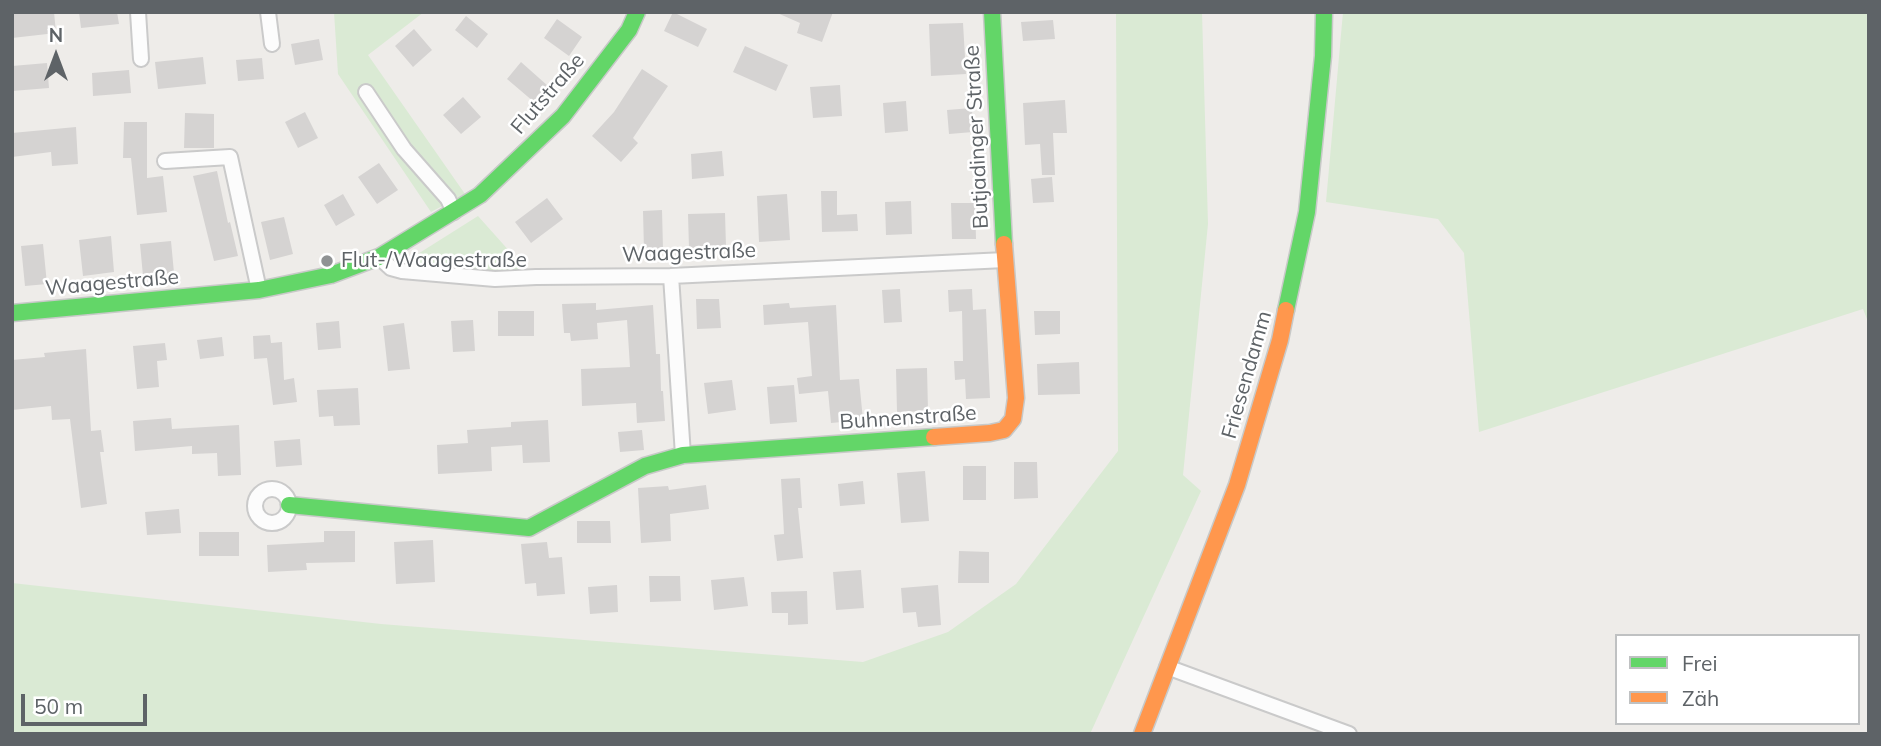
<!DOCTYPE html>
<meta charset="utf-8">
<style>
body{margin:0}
#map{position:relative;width:1881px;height:746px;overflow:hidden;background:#eeece9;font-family:Mulish,sans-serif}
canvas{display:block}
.frame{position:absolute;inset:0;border:14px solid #5e6367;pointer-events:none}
.legend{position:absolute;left:1615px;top:634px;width:245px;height:91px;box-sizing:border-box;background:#fff;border:2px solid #bfc1c2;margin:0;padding:9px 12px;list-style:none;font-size:21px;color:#5e6367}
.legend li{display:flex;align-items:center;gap:14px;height:35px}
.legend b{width:35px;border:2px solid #bfc1c2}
.north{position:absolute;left:21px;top:21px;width:70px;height:70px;-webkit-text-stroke:5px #fff;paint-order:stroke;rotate:0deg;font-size:19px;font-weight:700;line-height:28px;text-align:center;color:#5e6367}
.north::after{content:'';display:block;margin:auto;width:24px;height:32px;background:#5e6367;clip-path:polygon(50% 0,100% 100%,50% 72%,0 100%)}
.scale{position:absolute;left:21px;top:694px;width:126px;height:32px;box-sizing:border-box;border:4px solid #5e6367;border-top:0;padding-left:9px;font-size:21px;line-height:24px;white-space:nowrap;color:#5e6367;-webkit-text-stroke:5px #fff;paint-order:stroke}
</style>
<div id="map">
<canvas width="1881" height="746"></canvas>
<div class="frame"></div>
<ul class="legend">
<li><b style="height:9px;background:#63d668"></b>Frei</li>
<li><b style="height:9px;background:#ff974d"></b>Zäh</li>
</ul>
<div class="north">N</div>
<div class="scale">50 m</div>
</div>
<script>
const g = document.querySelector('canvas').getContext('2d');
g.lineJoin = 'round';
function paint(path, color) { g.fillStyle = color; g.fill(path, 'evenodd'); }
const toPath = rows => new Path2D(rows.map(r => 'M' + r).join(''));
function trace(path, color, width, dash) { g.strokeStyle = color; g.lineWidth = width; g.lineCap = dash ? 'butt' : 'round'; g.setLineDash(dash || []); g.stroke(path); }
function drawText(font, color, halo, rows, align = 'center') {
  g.font = font + ' Mulish,sans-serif'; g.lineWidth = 5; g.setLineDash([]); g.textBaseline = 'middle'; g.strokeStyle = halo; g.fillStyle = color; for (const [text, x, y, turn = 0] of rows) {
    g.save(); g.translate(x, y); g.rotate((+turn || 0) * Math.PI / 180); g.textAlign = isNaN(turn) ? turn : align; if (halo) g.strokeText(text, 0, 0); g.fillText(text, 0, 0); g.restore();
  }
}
paint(toPath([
 [334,12,424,12,368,55,465,194,431,212,338,74],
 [1116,12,1202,12,1208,224,1183,475,1201,491,1090,734,12,734,12,583,381,624,863,662,948,632,1016,584,1118,451],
 [1343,12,1869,12,1869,324,1863,309,1479,432,1464,253,1438,219,1326,202],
 [478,216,528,272,494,275,414,269,413,257]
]), '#daead4');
paint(toPath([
 [12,12,54,12,56,33,12,38],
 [79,12,117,12,119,24,81,28],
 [673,12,707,29,698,47,664,31],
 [775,12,833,12,822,42,797,33,800,23],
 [466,16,488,34,477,48,455,30],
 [557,19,582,37,569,56,544,38],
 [1053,20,1055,39,1023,41,1021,22],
 [963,23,966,74,931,76,929,24],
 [414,29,432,50,413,67,395,46],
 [319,39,323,60,295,65,291,44],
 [745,46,788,65,776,91,733,72],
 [203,57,206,84,158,89,155,62],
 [262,58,264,79,238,81,236,60],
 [521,62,548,86,534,102,507,79],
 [47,63,49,88,12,91,12,66],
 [642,69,668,86,633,138,638,143,621,162,592,136,614,112],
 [129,70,131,93,93,96,92,73],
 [840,85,842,116,813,118,810,87],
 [463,97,481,117,461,134,443,115],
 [1065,100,1067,133,1053,133,1055,175,1042,175,1040,144,1025,145,1023,103],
 [906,101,908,131,885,133,883,103],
 [972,108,973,132,949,134,947,110],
 [305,112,318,138,298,148,285,122],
 [185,113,214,114,214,148,184,148],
 [124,122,147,122,147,178,163,176,167,212,137,215,131,158,123,158],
 [76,127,78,164,52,166,51,152,12,157,12,133],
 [722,151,724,176,692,179,691,154],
 [379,163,398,190,377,204,358,177],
 [217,171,228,223,230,222,238,256,214,261,193,176],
 [1052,177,1054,202,1033,203,1031,179],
 [821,191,837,191,837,215,857,214,858,231,822,232],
 [343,194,355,215,336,226,324,205],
 [787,194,790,240,759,242,757,196],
 [547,198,563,219,531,243,515,222],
 [911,201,912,234,886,235,885,202],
 [951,203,975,203,976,239,952,239],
 [662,210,663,249,644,250,643,211],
 [725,213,726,247,689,248,688,214],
 [284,217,293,254,270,260,261,222],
 [111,236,114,272,83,276,79,240],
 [171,241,174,273,143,276,140,244],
 [43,244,47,284,25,286,21,246],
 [900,289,902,322,884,323,882,290],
 [972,289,973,310,986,309,990,398,966,399,965,379,955,380,954,361,963,361,962,311,949,312,948,290],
 [696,299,719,299,721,328,697,329],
 [596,303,596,310,653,305,656,354,660,354,661,391,663,391,665,421,637,423,636,403,582,406,581,369,630,367,627,320,597,323,598,339,571,341,570,333,564,333,562,304],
 [789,303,790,308,836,305,840,380,859,379,863,420,831,423,828,391,799,394,797,378,812,376,808,322,764,325,763,305],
 [498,311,534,311,534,336,498,336],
 [1034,311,1060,311,1060,334,1035,335],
 [473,320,475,351,453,352,451,321],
 [339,321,341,348,318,350,316,323],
 [404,323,410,369,388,371,383,326],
 [270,335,271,343,282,342,284,380,294,378,297,402,273,405,267,358,254,359,253,336],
 [222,337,224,356,200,359,197,340],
 [165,343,167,360,157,361,159,387,137,389,133,346],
 [86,349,91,431,101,430,104,452,100,452,107,504,81,508,70,419,52,420,51,406,12,410,12,360,45,357,44,353],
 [1079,362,1080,394,1038,395,1037,364],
 [927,368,928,411,897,412,896,369],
 [732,380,736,410,708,414,704,383],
 [794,385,797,422,770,424,767,387],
 [358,388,360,425,334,426,333,416,319,417,317,390],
 [171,418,172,429,239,425,241,475,218,476,217,453,192,454,192,446,135,451,133,421],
 [548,420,550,462,523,463,522,445,491,447,492,471,438,474,437,445,468,443,467,430,511,427,511,422],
 [642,430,644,450,620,452,618,432],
 [300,439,302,465,276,467,274,441],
 [1014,462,1037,462,1038,498,1014,499],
 [963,466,986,466,986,500,963,500],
 [925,471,929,521,901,523,897,473],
 [800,478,802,508,798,508,803,558,777,561,774,535,784,534,781,479],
 [863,481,865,504,840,506,838,484],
 [706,485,709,509,670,514,671,541,641,543,638,488,668,486,669,490],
 [179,509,181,533,147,535,145,512],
 [577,521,610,521,611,543,577,543],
 [324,531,355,531,355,562,306,563,307,570,268,572,267,545,324,542],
 [199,532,239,532,239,556,199,556],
 [433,540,435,582,396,584,394,542],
 [547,542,549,558,562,557,565,594,537,596,536,583,525,584,521,544],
 [959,551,989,552,989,583,958,583],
 [861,570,864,608,836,610,833,572],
 [649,576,680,576,681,601,650,602],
 [744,577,748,606,714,610,711,580],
 [617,585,618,612,590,614,588,587],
 [938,585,941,625,918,627,916,612,903,613,901,588],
 [807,591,808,624,788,625,788,613,772,613,771,592]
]), '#d5d3d2');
const street = toPath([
 [138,12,141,59],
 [268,12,272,44],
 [366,92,404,149,448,199,454,212],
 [165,161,230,157,259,290],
 [379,257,391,268,402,271,495,279,536,277,671,276,1005,260],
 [671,276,683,455],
 '255 506a17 17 0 1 1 34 0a17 17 0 1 1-34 0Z',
 [1167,667,1349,734]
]);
const fast = toPath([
 [992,12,1004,244],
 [1286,310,1307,212,1323,56,1324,12],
 [12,313,259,290,331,275,379,257,480,195,563,116,629,30,637,12],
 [289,505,529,528,645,466,683,455,934,437]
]);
const slow = toPath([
 [934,437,990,433,1004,430,1013,419,1016,398,1004,244],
 [1142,734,1237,485,1280,340,1286,310]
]);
trace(street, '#cacaca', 18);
trace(fast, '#c8c9c8', 19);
trace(slow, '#c8c9c8', 19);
trace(street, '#fcfcfc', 14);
trace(fast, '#63d668', 16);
trace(slow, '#ff974d', 16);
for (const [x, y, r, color] of [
 [327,261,7,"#909394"]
]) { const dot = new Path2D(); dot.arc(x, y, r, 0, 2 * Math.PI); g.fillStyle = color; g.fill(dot); trace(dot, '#fff', 2.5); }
drawText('21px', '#5e6367', '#fff', [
 ["Flutstraße",548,94,-49],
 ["Butjadinger Straße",977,137,-93],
 ["Waagestraße",689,253,-2],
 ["Waagestraße",112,283,-5],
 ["Friesendamm",1247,375,-74],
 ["Buhnenstraße",908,418,-4]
]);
drawText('21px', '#5e6367', '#fff', [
 ["Flut-/Waagestraße",341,261]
], 'left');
</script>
